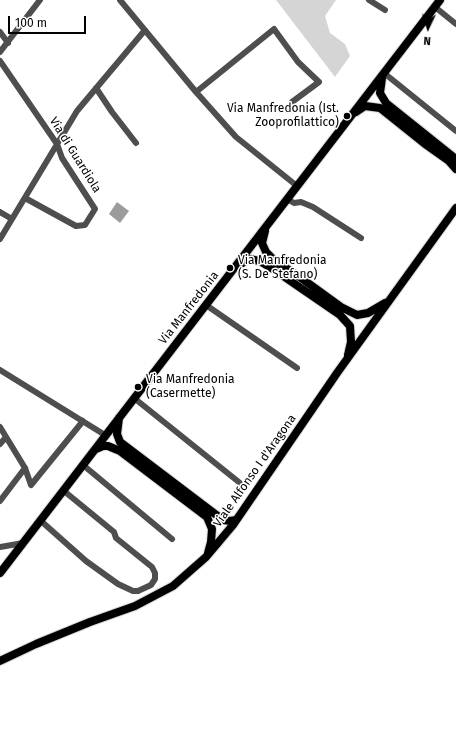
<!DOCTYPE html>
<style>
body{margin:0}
#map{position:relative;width:456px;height:731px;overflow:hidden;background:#fff;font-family:"Fira Sans",sans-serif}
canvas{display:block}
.north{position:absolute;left:408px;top:8px;width:40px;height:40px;-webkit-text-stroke:3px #fff;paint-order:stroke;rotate:184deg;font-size:11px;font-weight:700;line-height:16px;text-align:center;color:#000}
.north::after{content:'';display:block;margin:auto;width:14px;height:18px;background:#000;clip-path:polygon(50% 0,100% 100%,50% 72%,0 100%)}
.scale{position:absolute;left:8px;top:16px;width:78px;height:18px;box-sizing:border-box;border:2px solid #000;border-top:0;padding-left:5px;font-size:12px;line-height:14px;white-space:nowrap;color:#000;-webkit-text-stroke:3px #fff;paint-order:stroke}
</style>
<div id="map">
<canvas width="456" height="731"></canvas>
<div class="north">N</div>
<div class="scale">100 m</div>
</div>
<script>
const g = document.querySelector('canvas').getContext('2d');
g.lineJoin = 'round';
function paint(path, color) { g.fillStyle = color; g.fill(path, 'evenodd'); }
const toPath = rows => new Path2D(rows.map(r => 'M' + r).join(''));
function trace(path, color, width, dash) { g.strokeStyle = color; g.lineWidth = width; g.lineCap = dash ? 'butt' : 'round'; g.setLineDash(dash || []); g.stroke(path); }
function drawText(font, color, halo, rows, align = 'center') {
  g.font = font + ' "Fira Sans",sans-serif'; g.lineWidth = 3; g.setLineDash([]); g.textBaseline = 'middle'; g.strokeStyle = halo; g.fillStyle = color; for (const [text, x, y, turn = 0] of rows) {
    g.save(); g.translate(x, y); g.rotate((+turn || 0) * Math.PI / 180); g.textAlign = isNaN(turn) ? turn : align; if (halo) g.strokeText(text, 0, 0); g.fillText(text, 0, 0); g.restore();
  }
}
paint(toPath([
 [276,0,336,0,325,16,330,33,345,44,350,56,335,77]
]), '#d5d5d5');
paint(toPath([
 [117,202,129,211,120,223,109,214]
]), '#9c9c9c');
const major = toPath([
 [382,78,380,93,386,103,456,159],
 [356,112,365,106,380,108,425,144,449,161,456,169],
 [265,231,262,243,266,252,274,260,301,278,341,307,357,315,368,313,385,303],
 [239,265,249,259,260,261,273,269,340,315,350,326,351,342,348,355],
 [119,418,117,434,120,442,215,514,224,520,230,521,236,520],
 [96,449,103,446,108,446,120,451,207,517,212,529,211,542,208,553],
 [0,573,440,0],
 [0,661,36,644,90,622,135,606,173,586,206,557,233,525,337,373,456,208]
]);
trace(major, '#dbdbdb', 10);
trace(toPath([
 [120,0,196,92,236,137,297,186],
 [369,0,385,10],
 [435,7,456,24],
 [0,32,8,43],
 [0,52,40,0],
 [0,61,57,144,62,158,95,209,85,225,76,226,25,198],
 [384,73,456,131],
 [96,88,112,112,136,143],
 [196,92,274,29,298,62,319,82,292,102],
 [287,199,294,203,301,202,313,207,361,238],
 [0,212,12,219],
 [0,239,77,111,145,30],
 [206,305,297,368],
 [0,370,105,435],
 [134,398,240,483],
 [0,427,25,468,31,485],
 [0,444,6,437],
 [83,465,172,539],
 [31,485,83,421],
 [0,501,25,468],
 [41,521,86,561,118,584,133,591,138,591,151,585,155,579,155,573,152,567,116,538,114,532,64,491],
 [0,547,23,543]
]), '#4e4e4e', 6);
trace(major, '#000', 8);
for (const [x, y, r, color] of [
 [347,116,4,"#000"],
 [230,268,4,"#000"],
 [138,387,4,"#000"]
]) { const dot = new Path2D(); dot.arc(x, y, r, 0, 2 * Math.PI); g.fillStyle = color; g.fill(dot); trace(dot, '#fff', 1.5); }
drawText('12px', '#000', '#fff', [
 ["Via Manfredonia (Ist.",339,109,"right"],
 ["Zooprofilattico)",339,123,"right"],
 ["Via Manfredonia",238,261],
 ["(S. De Stefano)",238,275],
 ["Via Manfredonia",146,380],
 ["(Casermette)",146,394]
], 'left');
drawText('12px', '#000', '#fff', [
 ["Via di Guardiola",75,155,58],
 ["Via Manfredonia",189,308,-52],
 ["Viale Alfonso I d'Aragona",255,471,-55]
]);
</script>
